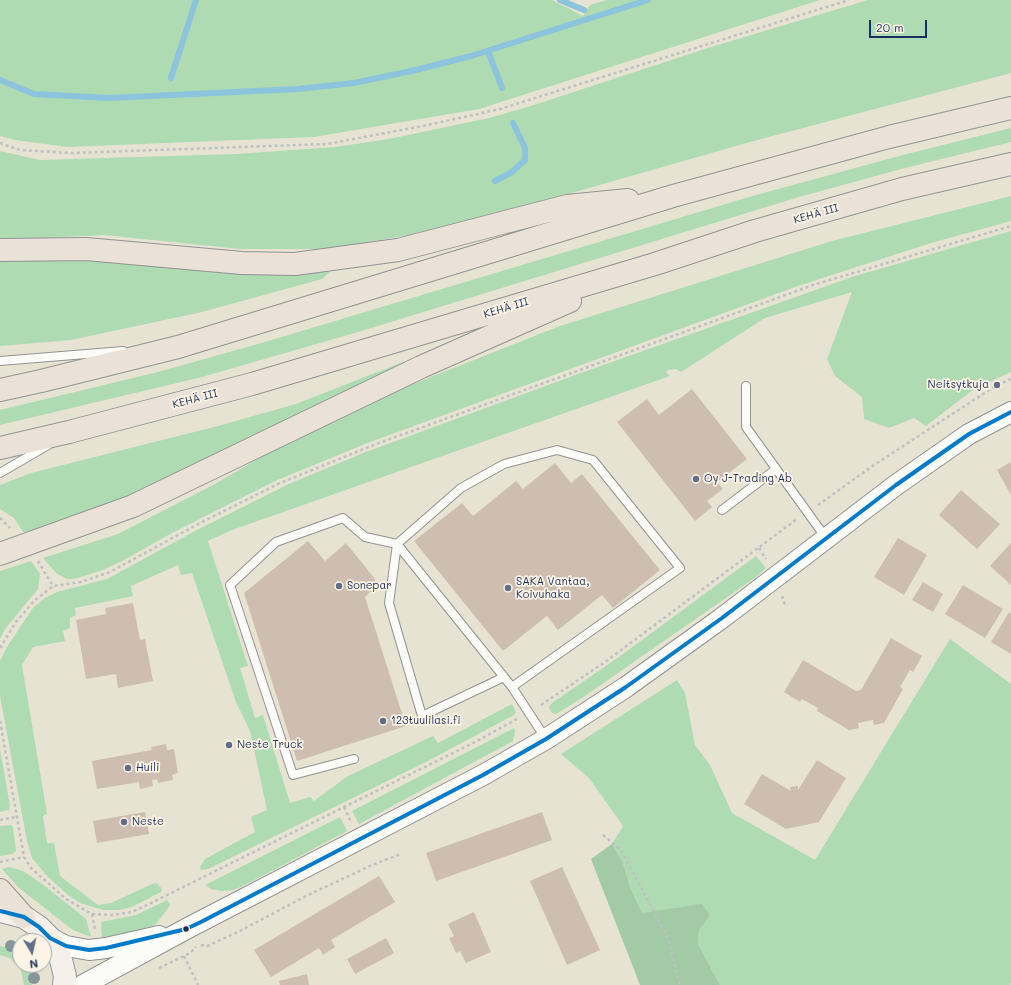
<!DOCTYPE html>
<meta charset="utf-8">
<style>
body{margin:0}
#map{position:relative;width:1011px;height:985px;overflow:hidden;background:#e7e3d3;font-family:Mali,sans-serif}
canvas{display:block}
.north{position:absolute;left:12px;top:933px;width:40px;height:40px;box-sizing:border-box;background:#fcf5e5;border:1px solid #a2a6af;border-radius:50%;rotate:171deg;font-size:11px;font-weight:700;line-height:16px;text-align:center;color:#1b2f5e}
.north::after{content:'';display:block;margin:auto;width:14px;height:18px;background:#626e87;clip-path:polygon(50% 0,100% 100%,50% 72%,0 100%)}
.scale{position:absolute;left:869px;top:20px;width:58px;height:18px;box-sizing:border-box;border:2px solid #1b2f5e;border-top:0;padding-left:5px;font-size:12px;line-height:14px;white-space:nowrap;color:#1b2f5e;-webkit-text-stroke:3px #fcf5e5;paint-order:stroke}
</style>
<div id="map">
<canvas width="1011" height="985"></canvas>
<div class="north">N</div>
<div class="scale">20 m</div>
</div>
<script>
const g = document.querySelector('canvas').getContext('2d');
g.lineJoin = 'round';
function paint(path, color) { g.fillStyle = color; g.fill(path, 'evenodd'); }
const toPath = rows => new Path2D(rows.map(r => 'M' + r).join(''));
function trace(path, color, width, dash) { g.strokeStyle = color; g.lineWidth = width; g.lineCap = dash ? 'butt' : 'round'; g.setLineDash(dash || []); g.stroke(path); }
function drawText(font, color, halo, rows, align = 'center') {
  g.font = font + ' Mali,sans-serif'; g.lineWidth = 3.5; g.setLineDash([]); g.textBaseline = 'middle'; g.strokeStyle = halo; g.fillStyle = color; for (const [text, x, y, turn = 0] of rows) {
    g.save(); g.translate(x, y); g.rotate((+turn || 0) * Math.PI / 180); g.textAlign = isNaN(turn) ? turn : align; if (halo) g.strokeText(text, 0, 0); g.fillText(text, 0, 0); g.restore();
  }
}
paint(toPath([
 [0,0,552,0,583,16,590,5,607,0,820,0,479,109,314,137,67,147,15,140,0,136],
 [868,0,1011,0,1011,73,750,142,554,198,410,235,325,249,240,249,104,235,0,240,0,151,40,160,236,154,335,147,389,139,489,118,534,105,708,48],
 [1011,128,1011,142,905,168,799,197,358,332,202,377,0,425,0,410,158,372,265,342,749,197,903,155],
 [1011,196,1011,221,931,243,798,286,370,442,275,481,172,533,124,560,103,570,74,579,67,579,56,573,43,558,118,534,215,484,290,440,365,403,560,326,832,241],
 [1011,231,1011,372,974,389,926,426,914,418,889,428,864,419,862,397,835,376,827,359,852,292,765,318,681,372,676,369,668,370,666,372,670,376,232,530,208,541,248,666,240,668,255,718,263,715,290,803,310,797,314,801,348,776,433,736,438,743,512,704,516,712,514,715,424,763,208,869,201,870,200,867,205,859,255,832,251,817,267,810,250,731,236,702,192,573,181,575,178,565,131,586,133,596,75,608,76,615,70,618,70,628,63,631,65,641,33,647,22,665,47,814,43,816,47,843,54,843,60,876,98,905,111,903,152,884,157,883,162,889,161,892,132,907,119,910,103,910,80,903,68,895,46,875,32,858,27,841,0,696,0,661,7,647,33,608,45,598,57,592,107,579,195,531,291,483,366,452,578,374,855,276],
 [49,257,186,267,327,269,330,272,322,279,202,312,71,340,0,346,0,261],
 [403,362,413,362,174,479,41,529,23,532,14,518,0,509,0,485,31,473,218,426,296,404],
 [756,556,765,567,765,569,756,577,582,698,556,714,552,713,549,707,552,703,619,657],
 [31,561,40,574,38,589,5,629,0,639,0,571],
 [950,639,1011,684,1011,983,1010,985,720,985,698,944,699,930,710,916,642,913,630,887,623,863,612,844,623,826,589,778,561,754,677,680,685,693,695,745,710,765,732,813,815,860],
 [514,728,515,732,513,741,359,824,352,811],
 [0,749,10,806,9,810,0,812],
 [340,817,347,831,243,886,233,890,221,891,211,889,205,885],
 [11,825,13,827,16,851,12,854,0,856,0,826],
 [9,867,23,871,41,883,80,914,86,919,91,937,73,930,19,888,2,869],
 [167,900,170,904,169,907,155,925,129,934,102,940,101,922,136,915],
 [0,946,10,948,20,955,20,965,28,965,30,969,32,985,24,985,21,970,10,958,0,955]
]), '#aedbb2');
paint(toPath([
 [612,844,623,863,630,887,642,913,702,904,710,916,699,930,698,944,720,985,640,985,591,859]
]), '#a1caa5');
trace(toPath([
 [560,0,584,10],
 [488,51,502,88],
 [171,78,196,0],
 [0,80,34,94,109,98,298,89,354,83,416,70,471,56,648,0],
 [495,181,512,172,525,160,525,148,513,123]
]), '#8bc4dc', 6);
paint(toPath([
 [692,389,747,459,717,482,723,489,707,501,712,507,695,521,617,422,647,399,659,415],
 [1011,462,1011,495,997,470],
 [555,463,571,483,582,474,660,570,613,608,602,595,558,630,547,616,503,651,414,541,462,503,473,516,516,481,523,489],
 [961,490,1000,524,977,549,939,515],
 [898,538,927,555,904,595,874,577],
 [308,541,325,561,346,543,375,579,375,587,365,597,406,726,297,761,244,593],
 [1011,543,1011,585,990,566],
 [923,582,943,594,933,612,912,600],
 [963,585,1003,609,985,638,945,614],
 [133,603,140,640,145,639,153,681,118,688,116,674,86,679,76,620,106,614,105,608],
 [1009,612,1011,614,1011,654,991,642],
 [891,638,922,656,913,672,910,670,900,687,903,689,884,723,874,725,873,720,858,723,859,728,849,730,817,711,818,708,802,699,800,702,784,692,803,660,856,691,861,690],
 [166,744,167,750,174,749,178,773,172,775,173,780,158,783,157,779,152,780,153,786,140,789,139,782,97,789,92,761,152,750,151,747],
 [817,760,846,778,819,822,786,829,744,804,762,774,791,791,790,787,798,786,798,790],
 [145,812,149,834,97,843,93,821],
 [542,812,552,840,436,881,426,853],
 [562,867,600,950,567,965,530,881],
 [379,876,395,902,331,940,335,947,323,955,319,948,271,977,254,950],
 [474,912,491,952,466,963,460,951,456,953,449,938,454,936,448,924],
 [386,938,394,953,355,974,347,959],
 [307,974,309,985,280,985,279,981]
]), '#cebeb2');
const service = toPath([
 [0,361,123,351],
 [746,386,746,427,826,538],
 [0,473,48,445],
 [722,510,776,469],
 [504,677,422,716,389,603,397,544,461,488,504,464,557,450,593,460,680,568,512,687],
 [354,759,293,775,230,585,276,542,343,518,365,537,397,544,512,687,546,739]
]);
const tertiary = toPath([
 [50,938,66,946,89,950,106,948,159,936],
 [83,985,186,929,483,775,546,739,626,687,722,618,896,485,969,434,1011,412]
]);
const secondary = toPath([
 [0,911,24,917,39,927,50,938,60,956,65,976,64,985]
]);
const trunk = toPath([
 [0,250,86,249,242,263,295,264,398,250,567,206,628,200],
 [0,390,41,381,178,347,673,196,889,137,1011,108],
 [0,448,69,432,252,384,655,264,755,231,902,189,1011,164],
 [0,554,133,506,421,367,570,301],
 [0,890,24,917]
]);
trace(service, '#929392', 10);
trace(tertiary, '#929392', 22);
trace(secondary, '#929392', 24);
trace(trunk, '#929392', 24);
trace(toPath([
 [0,143,20,150,71,153,327,144,423,126,500,109,849,0],
 [818,505,874,465,997,385,1011,379],
 [0,518,10,528],
 [759,548,766,559],
 [38,561,53,586],
 [782,596,785,605],
 [0,648,16,622,34,601,53,586,81,582,110,572,202,522,278,484,371,446,813,285,1011,226],
 [541,705,605,662,797,519],
 [0,721,24,857,31,868,66,899,92,914,112,915,132,912,149,904,475,742,517,719],
 [344,807,351,822],
 [0,820,16,817],
 [603,835,621,850,668,938,680,985],
 [0,862,24,857],
 [92,914,95,929],
 [201,945,207,946,238,932,304,897,372,865,401,854],
 [184,956,198,985],
 [159,968,190,953,196,947]
]), '#bfc0c2', 2.5, [3, 3]);
trace(service, '#fbfbf8', 8);
trace(tertiary, '#fbfbf8', 20);
trace(secondary, '#f5f1ea', 22);
trace(trunk, '#eae2d6', 22);
trace(toPath([
 [0,911,24,917,39,927,50,938,66,946,89,950,106,948,186,929,201,922,483,775,546,739,626,687,722,618,896,485,969,434,1011,412]
]), '#007ac9', 4);
g.fillStyle = '#85979a';
for (const [x, y] of [
 [11,946],
 [34,978]
]) { g.beginPath(); g.arc(x, y, 6, 0, 2 * Math.PI); g.fill(); }
for (const [x, y, r, color] of [
 [997,385,4,"#626e87"],
 [696,479,4,"#626e87"],
 [339,586,4,"#626e87"],
 [508,588,4,"#626e87"],
 [383,721,4,"#626e87"],
 [229,745,4,"#626e87"],
 [128,768,4,"#626e87"],
 [124,822,4,"#626e87"],
 [186,929,3.5,"#1b2f5e"]
]) { const dot = new Path2D(); dot.arc(x, y, r, 0, 2 * Math.PI); g.fillStyle = color; g.fill(dot); trace(dot, '#fcf5e5', 1.5); }
drawText('11px', '#1b2f5e', '#fcf5e5', [
 ["KEHÄ III",816,214,-16],
 ["KEHÄ III",506,308,-17],
 ["KEHÄ III",195,399,-15]
]);
drawText('11px', '#1b2f5e', '#fcf5e5', [
 ["Neitsytkuja",989,385,"right"],
 ["Oy J-Trading Ab",704,479],
 ["SAKA Vantaa,",516,582],
 ["Koivuhaka",516,595],
 ["Sonepar",347,586],
 ["123tuulilasi.fi",391,721],
 ["Neste Truck",237,745],
 ["Huili",136,768],
 ["Neste",132,822]
], 'left');
</script>
